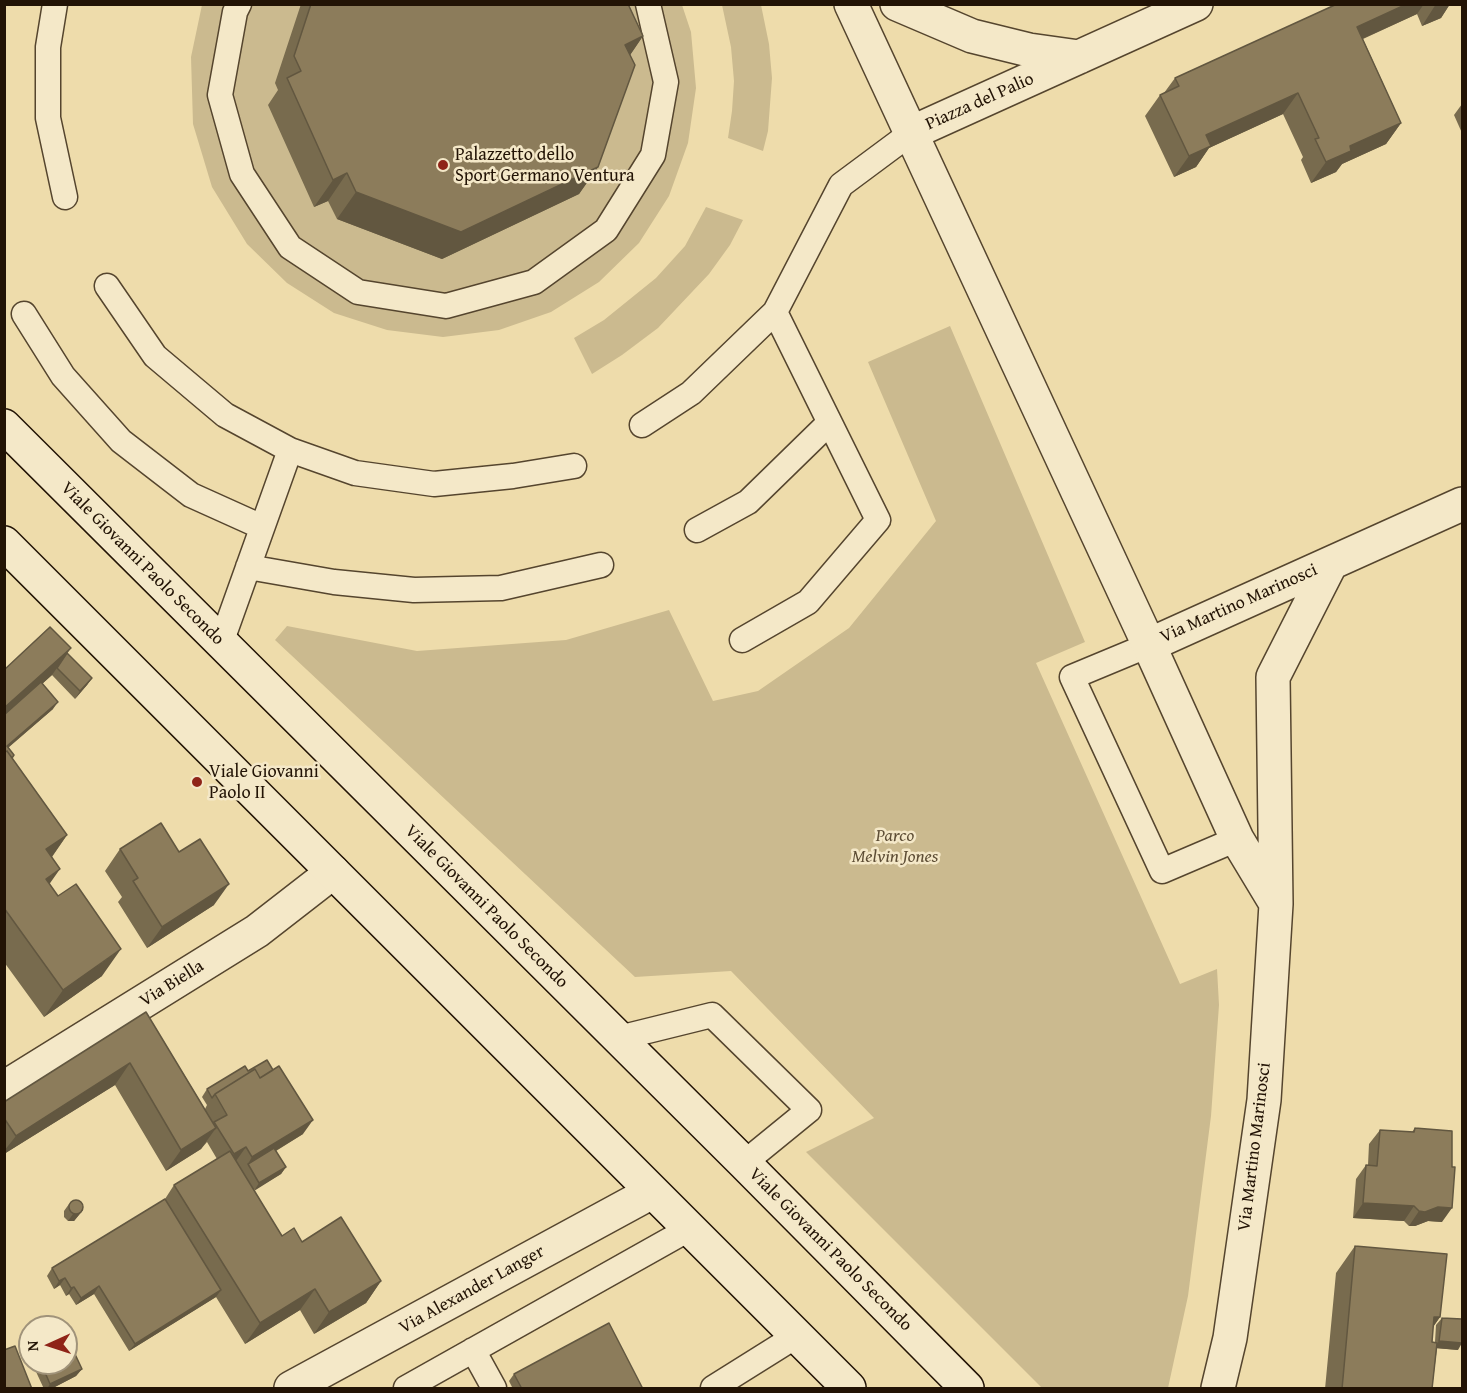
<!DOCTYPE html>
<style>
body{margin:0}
#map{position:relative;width:1467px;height:1393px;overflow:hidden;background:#eedcab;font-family:"Gentium Book Plus",serif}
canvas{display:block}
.frame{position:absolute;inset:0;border:6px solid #221305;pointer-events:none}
.north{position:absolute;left:18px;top:1315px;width:60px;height:60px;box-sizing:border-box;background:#f4e8c8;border:2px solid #a0937a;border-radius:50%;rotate:267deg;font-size:16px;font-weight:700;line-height:24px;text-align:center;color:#221305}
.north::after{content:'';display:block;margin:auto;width:21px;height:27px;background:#8f2418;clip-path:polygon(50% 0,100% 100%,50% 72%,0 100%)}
</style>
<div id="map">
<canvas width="1467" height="1393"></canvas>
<div class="frame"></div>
<div class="north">N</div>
</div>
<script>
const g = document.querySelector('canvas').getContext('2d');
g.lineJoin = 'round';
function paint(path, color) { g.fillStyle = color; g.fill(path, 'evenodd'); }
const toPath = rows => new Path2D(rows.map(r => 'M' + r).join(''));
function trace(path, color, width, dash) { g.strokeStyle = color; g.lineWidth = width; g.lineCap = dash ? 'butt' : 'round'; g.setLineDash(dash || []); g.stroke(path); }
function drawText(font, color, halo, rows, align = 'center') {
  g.font = font + ' "Gentium Book Plus",serif'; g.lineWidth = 5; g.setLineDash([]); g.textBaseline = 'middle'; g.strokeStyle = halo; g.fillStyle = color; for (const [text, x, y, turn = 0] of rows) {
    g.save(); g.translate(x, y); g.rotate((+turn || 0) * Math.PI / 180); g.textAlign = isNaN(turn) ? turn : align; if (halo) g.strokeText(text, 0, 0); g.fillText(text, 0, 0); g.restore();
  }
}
paint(toPath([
 [202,5,682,5,691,32,696,88,688,143,669,196,639,243,599,282,551,312,499,330,443,337,387,330,334,313,287,283,247,244,212,187,193,124,191,57],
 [722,5,761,5,769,44,772,78,768,131,763,151,728,138,732,111,734,81,731,47],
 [706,207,743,220,730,245,709,274,658,328,622,355,592,374,574,338,604,320,656,278,685,246],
 [950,326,1085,642,1036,663,1180,984,1217,969,1219,1005,1211,1116,1188,1296,1168,1388,1042,1388,806,1152,874,1118,731,971,635,977,275,640,287,626,417,651,566,640,669,610,713,701,758,691,849,628,936,521,868,362]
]), '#cbba8f');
const service = toPath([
 [55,4,48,47,48,118,65,197],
 [239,4,235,12,220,95,242,174,290,247,358,292,446,306,534,282,606,230,653,155,666,82,648,4],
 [107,286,155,356,225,415,290,450,355,473,434,484,513,476,574,466],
 [24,314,63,376,121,441,191,495,262,527],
 [642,425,691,393,775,312],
 [697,530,748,502,829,423],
 [248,567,334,582,414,590,501,588,601,565],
 [742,640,808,602,878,520,775,312,841,185,911,133],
 [221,643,290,450],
 [1149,645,1072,677,1162,871,1237,839],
 [619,1038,712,1015,809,1110,744,1163],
 [473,1350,494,1388],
 [406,1388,689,1229],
 [713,1388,796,1336]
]);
const minor = toPath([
 [851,4,1149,645],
 [897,4,972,36,1029,50,1079,57],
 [911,133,1196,4],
 [1275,902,1237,839,1149,645,1331,563],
 [4,1088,257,931,333,872],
 [291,1388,652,1192],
 [1218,1388,1230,1338,1264,1100,1276,904,1273,677,1331,563,1462,504]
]);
const secondary = toPath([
 [4,426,744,1163,967,1388],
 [4,543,849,1388]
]);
trace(service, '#55452e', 27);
trace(minor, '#55452e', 36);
trace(secondary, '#221305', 36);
trace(service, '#f4e8c8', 24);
trace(minor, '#f4e8c8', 33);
trace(secondary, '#f4e8c8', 33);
paint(toPath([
 [301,4,628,4,643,36,630,55,598,167,579,194,442,259,337,219,328,201,314,207,268,105,278,90,275,83],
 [1337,4,1450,4,1441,18,1422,26,1417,14,1363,39,1401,123,1386,144,1342,164,1336,172,1311,183,1301,160,1303,157,1283,114,1209,148,1196,167,1174,177,1145,116,1160,95,1164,93,1175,78],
 [1462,104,1462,133,1454,115],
 [71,648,67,653,92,678,87,685,75,699,52,675,42,684,53,709,8,748,12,758,67,835,52,857,49,884,102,976,44,1017,4,962,4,670],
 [120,849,179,852,214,905,147,948,118,902,122,897,105,871],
 [146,1012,205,1109,207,1105,202,1097,207,1089,248,1071,303,1134,276,1151,286,1167,281,1174,254,1190,282,1236,302,1242,381,1281,366,1303,314,1334,300,1310,245,1344,216,1297,129,1351,94,1294,76,1305,69,1294,66,1296,60,1285,54,1289,47,1276,52,1268,165,1199,174,1185,217,1159,207,1142,201,1149,166,1171,115,1085,4,1154,4,1102],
 [1415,1128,1442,1222,1428,1221,1415,1226,1409,1226,1404,1221,1353,1218,1356,1179,1366,1165,1368,1165,1369,1144,1380,1130,1412,1132],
 [69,1204,83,1210,74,1221,68,1221,64,1217,64,1211],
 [1355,1246,1440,1317,1433,1327,1432,1342,1435,1342,1436,1325,1442,1318,1458,1350,1437,1348,1432,1389,1325,1389,1336,1273],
 [30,1339,30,1358,25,1346],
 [32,1363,66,1363,82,1369,76,1376,51,1389,44,1389],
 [514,1374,643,1389,513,1389,509,1381]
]), '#786b4e');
paint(toPath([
 [1407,4,1424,4,1417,14,1342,48,1357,27],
 [1436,4,1450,4,1441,18,1422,26],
 [643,36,624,64,625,45],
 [1298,93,1283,114,1209,148,1196,167,1174,177,1189,156,1206,135],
 [1401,123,1386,144,1342,164,1336,172,1311,183,1326,162,1350,146],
 [598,167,579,194,442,259,337,219,356,192],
 [347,173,328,201,314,207,333,180],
 [71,648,52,675,4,718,4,708],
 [92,678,87,685,75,699,80,691],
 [58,702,53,709,4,751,7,746],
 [67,835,48,862,46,849],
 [60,869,41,896,46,879],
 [229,884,214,905,147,948,162,927],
 [121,949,102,976,44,1017,63,990],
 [130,1063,115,1085,4,1154,4,1151,16,1136],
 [313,1120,303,1134,249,1167,248,1164,252,1157],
 [216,1128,201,1149,166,1171,181,1150],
 [246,1147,236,1161,224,1169,234,1154],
 [286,1167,281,1174,254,1191,259,1183],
 [1363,1203,1414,1206,1404,1221,1353,1218],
 [1438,1207,1452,1208,1442,1222,1428,1221,1415,1226,1409,1226,1419,1211],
 [83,1210,74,1221,68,1221,73,1214],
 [65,1278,60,1285,54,1289,59,1281],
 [381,1281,366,1303,314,1334,329,1312],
 [99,1286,94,1294,76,1305,81,1298],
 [74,1287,69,1294,66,1296,71,1288],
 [315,1289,300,1310,245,1344,260,1323],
 [221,1290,216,1297,129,1351,135,1344],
 [1434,1317,1440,1317,1421,1344],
 [1439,1341,1462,1343,1458,1350,1434,1348],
 [82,1369,76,1376,51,1389,47,1389,50,1384]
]), '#625740');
const building = toPath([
 [311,4,628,4,643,36,625,45,635,65,598,167,461,232,356,192,347,173,333,180,287,78,301,71,294,56,311,4],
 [1337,4,1407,4,1357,27,1401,123,1350,146,1351,151,1326,162,1315,139,1319,138,1298,93,1206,135,1211,146,1189,156,1160,95,1179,86,1175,78,1337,4],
 [50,627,71,648,4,708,4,670,50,627],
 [67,653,92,678,80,691,57,668,67,653],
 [41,682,58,702,7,746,14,755,12,758,7,751,4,753,4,715,41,682],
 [7,751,67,835,46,849,60,869,46,879,58,896,76,884,121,949,63,990,4,908,4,753,7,751],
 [161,823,179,852,200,839,229,884,162,927,133,881,138,878,120,849,161,823],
 [146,1012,216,1128,181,1150,130,1063,16,1136,4,1118,4,1102,146,1012],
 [267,1060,273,1070,260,1078,255,1069,215,1094,212,1098,207,1089,245,1066,248,1071,267,1060],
 [279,1066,313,1120,252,1157,246,1147,234,1154,214,1122,227,1115,215,1094,255,1069,260,1078,279,1066],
 [1415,1128,1452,1131,1452,1167,1455,1167,1452,1208,1438,1207,1425,1212,1419,1211,1414,1206,1363,1203,1366,1165,1377,1166,1380,1130,1414,1132,1415,1128],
 [274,1148,286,1167,259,1183,248,1164,274,1148],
 [230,1151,282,1236,294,1228,302,1242,341,1217,381,1281,329,1312,315,1289,260,1323,174,1185,230,1151],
 [165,1199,221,1290,135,1344,99,1286,81,1298,74,1287,71,1288,65,1278,59,1281,52,1268,165,1199],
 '69 1207a7 7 0 1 1 14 0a7 7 0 1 1-14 0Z',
 [1355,1246,1447,1254,1440,1317,1434,1317,1432,1342,1437,1343,1432,1389,1342,1389,1355,1246],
 [1442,1318,1462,1319,1462,1343,1439,1341,1442,1318],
 [609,1323,643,1389,522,1389,514,1374,609,1323],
 [66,1335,82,1369,50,1384,41,1363,66,1363,66,1335],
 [15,1346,32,1389,4,1389,4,1350,15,1346]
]);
paint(building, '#8c7c5b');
trace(building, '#625740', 1.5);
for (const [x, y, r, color] of [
 [443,165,6,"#8f2418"],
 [197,782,6,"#8f2418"]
]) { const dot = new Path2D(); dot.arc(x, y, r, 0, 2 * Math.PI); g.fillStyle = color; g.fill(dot); trace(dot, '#f4e8c8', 2); }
drawText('18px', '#221305', '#f4e8c8', [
 ["Piazza del Palio",980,102,-24],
 ["Viale Giovanni Paolo Secondo",142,564,45],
 ["Via Martino Marinosci",1239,604,-24],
 ["Viale Giovanni Paolo Secondo",486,907,45],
 ["Via Biella",172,984,-32],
 ["Via Martino Marinosci",1255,1147,-83],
 ["Viale Giovanni Paolo Secondo",830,1250,45],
 ["Via Alexander Langer",472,1290,-29]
]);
drawText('18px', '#221305', '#f4e8c8', [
 ["Palazzetto dello",455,155],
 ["Sport Germano Ventura",455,176],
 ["Viale Giovanni",209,772],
 ["Paolo II",209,793]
], 'left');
drawText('italic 18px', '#5d4d35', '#f4e8c8', [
 ["Parco",895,836],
 ["Melvin Jones",895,857]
]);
</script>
